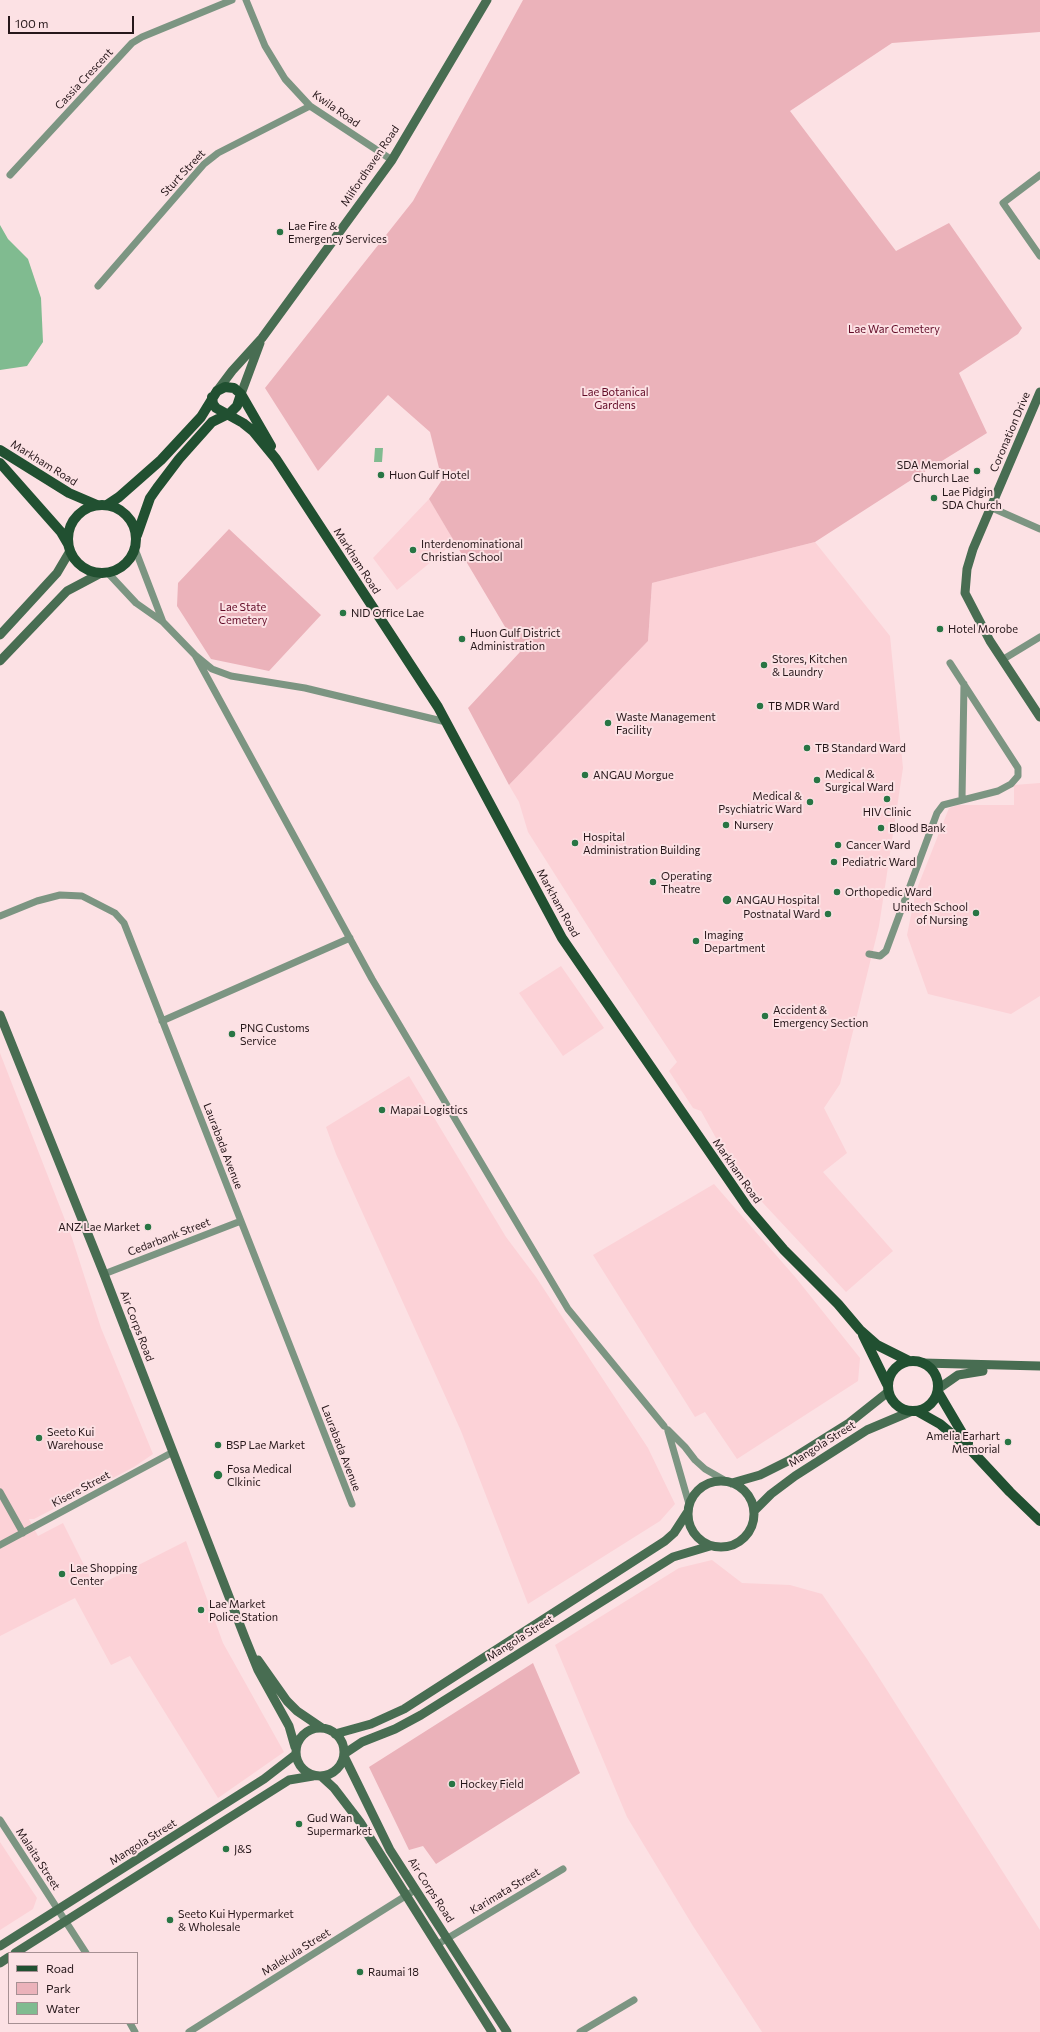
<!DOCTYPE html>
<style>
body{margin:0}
#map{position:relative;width:1040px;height:2032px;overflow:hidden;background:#fce1e4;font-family:Commissioner,sans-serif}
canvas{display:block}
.legend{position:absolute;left:8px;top:1952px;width:130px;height:72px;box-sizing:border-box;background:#fce1e4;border:1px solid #a69093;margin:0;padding:5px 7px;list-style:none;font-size:12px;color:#26171a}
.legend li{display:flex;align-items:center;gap:8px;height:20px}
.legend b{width:20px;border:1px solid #a69093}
.scale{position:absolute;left:8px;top:16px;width:126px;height:18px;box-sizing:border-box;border:2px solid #26171a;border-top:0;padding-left:5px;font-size:12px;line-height:14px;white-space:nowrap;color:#26171a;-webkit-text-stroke:3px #fce1e4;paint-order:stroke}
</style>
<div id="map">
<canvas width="1040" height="2032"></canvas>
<ul class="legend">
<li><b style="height:5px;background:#215031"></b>Road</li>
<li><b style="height:11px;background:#ebb2ba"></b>Park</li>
<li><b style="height:11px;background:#80bb90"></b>Water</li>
</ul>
<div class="scale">100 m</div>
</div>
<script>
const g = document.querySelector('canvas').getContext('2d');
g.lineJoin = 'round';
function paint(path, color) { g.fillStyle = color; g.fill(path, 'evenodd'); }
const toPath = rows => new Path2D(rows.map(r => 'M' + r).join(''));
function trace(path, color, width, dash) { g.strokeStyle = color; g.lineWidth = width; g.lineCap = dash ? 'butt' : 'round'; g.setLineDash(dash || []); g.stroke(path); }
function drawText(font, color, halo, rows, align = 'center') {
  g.font = font + ' Commissioner,sans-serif'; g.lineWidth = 4; g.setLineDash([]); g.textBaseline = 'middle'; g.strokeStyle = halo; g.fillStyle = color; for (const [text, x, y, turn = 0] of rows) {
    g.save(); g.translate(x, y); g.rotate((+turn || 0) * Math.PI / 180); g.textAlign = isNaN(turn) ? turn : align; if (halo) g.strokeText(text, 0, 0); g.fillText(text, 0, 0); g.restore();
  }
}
paint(toPath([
 [429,499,455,542,397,590,373,558],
 [815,542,890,636,903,768,879,926,840,1084,824,1108,847,1153,823,1172,893,1251,846,1292,763,1203,721,1147,701,1111,693,1108,669,1071,677,1062,606,955,528,832,519,802,509,785,648,641,652,583],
 [1040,783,1040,996,1011,1014,928,994,907,935,916,891,949,808,958,805,1014,805,1014,785],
 [561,966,604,1028,563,1056,519,993],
 [0,1053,72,1238,101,1328,153,1454,134,1467,34,1519,29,1519,38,1536,63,1523,95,1587,186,1541,223,1643,284,1752,218,1798,130,1656,111,1665,75,1598,0,1636],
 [409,1076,506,1237,536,1277,648,1448,675,1504,660,1521,528,1604,461,1431,336,1154,326,1127],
 [714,1184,796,1278,860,1358,858,1381,737,1459,705,1412,695,1417,593,1255],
 [712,1560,742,1583,790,1585,822,1594,867,1659,1040,1930,1040,2032,762,2032,693,1926,627,1817,555,1645,679,1568],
 [0,1842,37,1898,33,1909,0,1930]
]), '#fcd2d7');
paint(toPath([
 [523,0,1040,0,1040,32,892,43,790,111,896,251,949,223,1022,328,1018,334,959,373,987,433,908,482,815,542,652,583,648,641,509,785,468,708,520,652,429,499,442,480,430,432,388,395,318,471,265,388,413,201],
 [229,529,321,615,269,671,211,659,177,606,178,583],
 [533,1663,580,1773,436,1864,423,1846,409,1850,369,1767]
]), '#ebb2ba');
paint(toPath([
 [0,225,8,239,28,259,41,298,43,342,27,366,0,370],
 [375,448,383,448,382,462,374,462]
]), '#80bb90');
trace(toPath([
 [246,0,265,46,285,79,310,106,392,160],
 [10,175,132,43,142,37,232,0],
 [1040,175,1003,203,1040,256],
 [98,286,204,164,218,153,310,106],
 [990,507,1040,529],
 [135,549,163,622],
 [108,573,136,603,163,622,195,655,212,669,231,676,305,688,446,722],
 [195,655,372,979,568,1309,664,1426],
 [1002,660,1040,637],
 [962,799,964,684],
 [0,916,37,901,60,895,82,896,115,913,124,923,352,1504],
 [869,954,880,956,886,951,937,813,943,805,998,791,1011,784,1018,776,1018,768,950,663],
 [162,1021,350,938],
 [104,1274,241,1221],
 [668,1430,685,1447,695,1460,705,1469,726,1481],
 [668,1431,689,1504],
 [0,1492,23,1533],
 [0,1545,173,1452],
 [0,1820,86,1953],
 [438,1944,563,1869],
 [130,2023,135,2032],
 [189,2032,415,1890],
 [580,2032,634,2000]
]), '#7c9582', 7);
trace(toPath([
 [217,391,232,371,262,338,392,160,487,0],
 [1040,392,973,549,967,569,965,593,990,641,1040,717],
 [241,394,260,343],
 [0,635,57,573,70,551],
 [0,661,67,591,101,573],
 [0,1015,104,1274,245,1638,258,1670,289,1726,295,1747],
 [923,1363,1040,1366],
 [938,1389,958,1375,983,1371],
 '688 1514a33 33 0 1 1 66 0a33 33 0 1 1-66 0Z',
 [732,1483,760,1475,790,1460,849,1423,888,1392],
 [754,1511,771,1494,795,1476,867,1430,912,1411],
 [258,1660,287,1701,297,1711,322,1728],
 '296 1752a24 24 0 1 1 48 0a24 24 0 1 1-48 0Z',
 [335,1734,371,1724,404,1709,665,1541,674,1533,687,1513],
 [344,1754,362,1742,395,1729,421,1715,673,1557,710,1546],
 [344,1756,390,1850,507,2032],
 [322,1777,334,1788,360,1822,492,2032],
 [0,1946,264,1779,295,1755],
 [15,1953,289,1780,313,1776],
 [0,1963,9,1957]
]), '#486d52', 9);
trace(toPath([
 [212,397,213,404,216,408,243,423,253,431,276,459,438,707,562,938,748,1208,784,1250,838,1304,860,1330,877,1345,909,1361],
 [0,450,69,493,97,505],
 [0,463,61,532,68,544],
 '68 539a34 34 0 1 1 68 0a34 34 0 1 1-68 0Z',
 [107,505,119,497,161,460,201,417,217,391,225,387,234,388,241,394,271,446],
 [137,535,150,498,157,488,179,459,212,422,230,413,237,406,241,394],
 [863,1335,887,1384],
 '888 1386a25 25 0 1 1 50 0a25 25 0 1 1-50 0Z',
 [938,1392,968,1443],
 [917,1411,940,1424,970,1449,1010,1492,1040,1521]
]), '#215031', 10);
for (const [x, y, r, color] of [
 [280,232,4,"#287544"],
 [977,471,4,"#287544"],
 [381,475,4,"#287544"],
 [934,498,4,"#287544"],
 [413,550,4,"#287544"],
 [343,613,4,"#287544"],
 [940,629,4,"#287544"],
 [462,639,4,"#287544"],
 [764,665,4,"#287544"],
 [760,706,4,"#287544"],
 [608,723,4,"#287544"],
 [807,748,4,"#287544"],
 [585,775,4,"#287544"],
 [817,780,4,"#287544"],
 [887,799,4,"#287544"],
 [810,802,4,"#287544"],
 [726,825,4,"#287544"],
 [881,828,4,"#287544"],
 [575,843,4,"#287544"],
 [838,845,4,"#287544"],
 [834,862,4,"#287544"],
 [653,882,4,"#287544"],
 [837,892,4,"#287544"],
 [727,900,5,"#287544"],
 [976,913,4,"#287544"],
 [828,914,4,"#287544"],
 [696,941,4,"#287544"],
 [765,1016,4,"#287544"],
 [232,1034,4,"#287544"],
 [382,1110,4,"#287544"],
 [148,1227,4,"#287544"],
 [39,1438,4,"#287544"],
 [1008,1442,4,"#287544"],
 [218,1445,4,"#287544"],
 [218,1475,5,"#287544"],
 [62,1574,4,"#287544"],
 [201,1610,4,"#287544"],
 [452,1784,4,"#287544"],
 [299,1824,4,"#287544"],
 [226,1849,4,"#287544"],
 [170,1920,4,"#287544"],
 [360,1972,4,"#287544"]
]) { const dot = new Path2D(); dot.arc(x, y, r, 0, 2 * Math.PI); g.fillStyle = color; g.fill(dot); trace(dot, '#fce1e4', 1.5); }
drawText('11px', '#26171a', '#fce1e4', [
 ["Cassia Crescent",84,79,-47],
 ["Kwila Road",336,109,35],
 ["Milfordhaven Road",370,166,-56],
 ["Sturt Street",183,173,-47],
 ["Coronation Drive",1010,432,-67],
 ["Markham Road",44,463,32],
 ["Markham Road",357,561,57],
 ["Markham Road",558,903,61],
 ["Laurabada Avenue",223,1146,69],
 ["Markham Road",737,1171,55],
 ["Cedarbank Street",169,1237,-21],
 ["Air Corps Road",137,1326,69],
 ["Mangola Street",822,1444,-32],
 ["Laurabada Avenue",341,1448,69],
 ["Kisere Street",81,1489,-28],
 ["Mangola Street",520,1638,-32],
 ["Mangola Street",143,1842,-32],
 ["Malaita Street",38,1859,57],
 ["Air Corps Road",431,1890,57],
 ["Karimata Street",505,1891,-31],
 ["Malekula Street",296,1952,-32]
]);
drawText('11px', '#26171a', '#fce1e4', [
 ["Lae Fire &",288,226],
 ["Emergency Services",288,239],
 ["SDA Memorial",969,465,"right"],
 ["Church Lae",969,478,"right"],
 ["Huon Gulf Hotel",389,475],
 ["Lae Pidgin",942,492],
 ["SDA Church",942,505],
 ["Interdenominational",421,544],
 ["Christian School",421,557],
 ["NID Office Lae",351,613],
 ["Hotel Morobe",948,629],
 ["Huon Gulf District",470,633],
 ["Administration",470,646],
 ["Stores, Kitchen",772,659],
 ["& Laundry",772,672],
 ["TB MDR Ward",768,706],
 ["Waste Management",616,717],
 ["Facility",616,730],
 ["TB Standard Ward",815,748],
 ["Medical &",825,774],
 ["Surgical Ward",825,787],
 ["ANGAU Morgue",593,775],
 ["Medical &",802,796,"right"],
 ["Psychiatric Ward",802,809,"right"],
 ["HIV Clinic",887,812,"center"],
 ["Nursery",734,825],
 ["Blood Bank",889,828],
 ["Hospital",583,837],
 ["Administration Building",583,850],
 ["Cancer Ward",846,845],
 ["Pediatric Ward",842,862],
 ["Operating",661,876],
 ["Theatre",661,889],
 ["Orthopedic Ward",845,892],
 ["ANGAU Hospital",736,900],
 ["Unitech School",968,907,"right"],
 ["of Nursing",968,920,"right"],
 ["Postnatal Ward",820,914,"right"],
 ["Imaging",704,935],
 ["Department",704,948],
 ["Accident &",773,1010],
 ["Emergency Section",773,1023],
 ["PNG Customs",240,1028],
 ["Service",240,1041],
 ["Mapai Logistics",390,1110],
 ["ANZ Lae Market",140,1227,"right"],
 ["Seeto Kui",47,1432],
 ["Warehouse",47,1445],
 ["Amelia Earhart",1000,1436,"right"],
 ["Memorial",1000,1449,"right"],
 ["BSP Lae Market",226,1445],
 ["Fosa Medical",227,1469],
 ["Clkinic",227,1482],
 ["Lae Shopping",70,1568],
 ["Center",70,1581],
 ["Lae Market",209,1604],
 ["Police Station",209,1617],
 ["Hockey Field",460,1784],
 ["Gud Wan",307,1818],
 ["Supermarket",307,1831],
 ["J&S",234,1849],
 ["Seeto Kui Hypermarket",178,1914],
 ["& Wholesale",178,1927],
 ["Raumai 18",368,1972]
], 'left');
drawText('11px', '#610a26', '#fce1e4', [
 ["Lae War Cemetery",894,329],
 ["Lae Botanical",615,392],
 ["Gardens",615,405],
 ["Lae State",243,607],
 ["Cemetery",243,620]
]);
</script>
